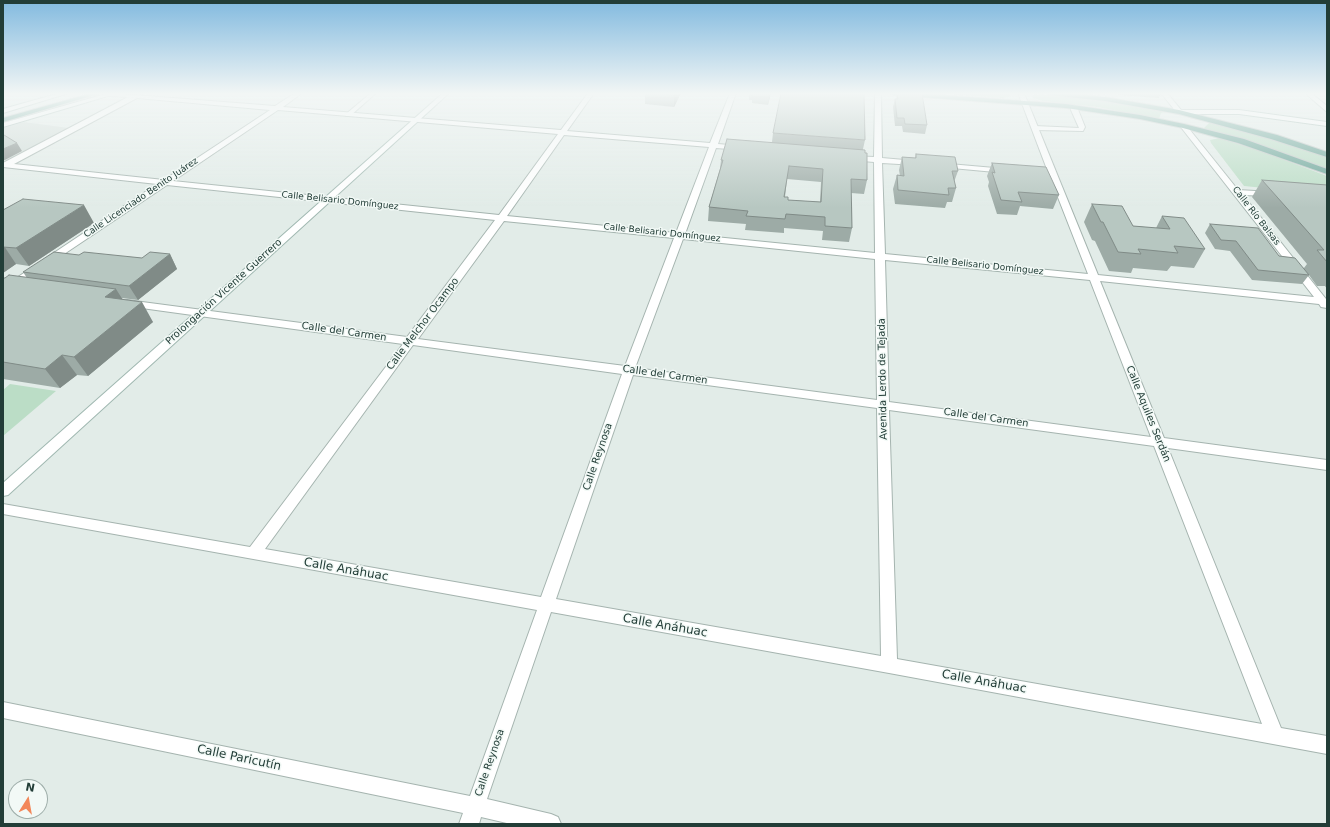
<!DOCTYPE html>
<meta charset="utf-8">
<style>
body{margin:0}
#map{position:relative;width:1330px;height:827px;overflow:hidden;background:#e2ece8;font-family:"DejaVu Sans",sans-serif}
canvas{display:block}
.frame{position:absolute;inset:0;border:4px solid #223d37;pointer-events:none}
.north{position:absolute;left:8px;top:779px;width:40px;height:40px;box-sizing:border-box;background:#f2f9f6;border:1px solid #9faeaa;border-radius:50%;rotate:11deg;font-size:11px;font-weight:700;line-height:16px;text-align:center;color:#223d37}
.north::after{content:'';display:block;margin:auto;width:14px;height:18px;background:#f2875a;clip-path:polygon(50% 0,100% 100%,50% 72%,0 100%)}
</style>
<div id="map">
<canvas width="1330" height="827"></canvas>
<div class="frame"></div>
<div class="north">N</div>
</div>
<script>
const g = document.querySelector('canvas').getContext('2d');
g.lineJoin = 'round';
function paint(path, color) { g.fillStyle = color; g.fill(path, 'evenodd'); }
const toPath = rows => new Path2D(rows.map(r => 'M' + r).join(''));
function trace(path, color, width, dash) { g.strokeStyle = color; g.lineWidth = width; g.lineCap = dash ? 'butt' : 'round'; g.setLineDash(dash || []); g.stroke(path); }
function drawText(font, color, halo, rows, align = 'center') {
  g.font = font + ' "DejaVu Sans",sans-serif'; g.lineWidth = 3; g.setLineDash([]); g.textBaseline = 'middle'; g.strokeStyle = halo; g.fillStyle = color; for (const [text, x, y, turn = 0] of rows) {
    g.save(); g.translate(x, y); g.rotate((+turn || 0) * Math.PI / 180); g.textAlign = isNaN(turn) ? turn : align; if (halo) g.strokeText(text, 0, 0); g.fillText(text, 0, 0); g.restore();
  }
}
paint(toPath([
 [24,122,69,128,7,160,3,160,3,128]
]), '#d0dcd7');
paint(toPath([
 [928,93,1007,93,1012,96,1003,98],
 [1034,94,1085,98,1166,112,1161,113,1159,119,1097,107,1042,101,1033,98,1032,95],
 [1211,121,1327,155,1327,171,1202,130],
 [1220,138,1266,153,1327,176,1327,194,1244,186,1211,143,1210,140],
 [10,384,56,391,3,436,3,390]
]), '#bbddc6');
const lane = toPath([
 [371,93,376,93,350,116,346,116,346,114,371,93],
 [1099,93,1103,93,1107,100,1103,100,1099,93],
 [1074,105,1077,107,1085,127,1083,131,1035,130,1032,128,1035,126,1079,128,1071,110,1071,107,1074,105]
]);
const street = toPath([
 [109,93,275,106,295,93,302,93,283,107,561,130,588,93,594,93,567,131,710,143,730,93,736,93,718,144,741,146,745,148,741,150,716,148,685,234,875,253,874,162,851,160,847,158,851,156,874,157,875,93,881,93,882,158,916,161,920,163,916,165,882,163,885,254,1088,274,1050,177,1034,175,1030,173,1034,171,1048,172,1018,93,1024,93,1098,275,1314,297,1180,126,1182,125,1186,125,1238,190,1272,192,1273,194,1269,196,1243,195,1326,299,1327,308,1321,307,1319,304,1100,281,1164,438,1327,460,1327,470,1168,448,1281,728,1327,736,1327,754,889,673,551,612,487,799,551,814,558,817,561,824,511,824,481,817,479,824,459,824,463,813,3,718,3,702,470,796,537,610,3,514,3,504,250,547,403,344,127,306,122,303,123,301,127,300,407,337,495,220,167,185,6,293,3,294,3,287,157,184,3,167,3,163,128,97,111,96,109,95,109,93],
 [137,98,270,110,164,180,14,164,137,98],
 [278,110,558,134,499,215,173,181,278,110],
 [564,135,709,147,676,233,507,216,564,135],
 [504,221,674,238,625,366,418,339,504,221],
 [683,239,875,259,877,400,635,368,683,239],
 [885,260,1090,280,1151,437,889,402,885,260],
 [413,345,622,374,541,597,265,549,413,345],
 [633,375,877,408,881,656,556,599,633,375],
 [889,410,1154,446,1262,724,897,659,889,410],
 [938,163,1006,169,1010,171,1006,173,941,167,937,165,938,163]
]);
const secondary = toPath([
 [60,93,69,93,3,113,3,109,60,93],
 [109,93,118,93,3,127,3,123,109,93],
 [443,93,449,93,8,495,3,496,3,483,443,93],
 [1161,93,1167,93,1181,110,1239,110,1327,122,1327,126,1239,114,1179,114,1177,113,1161,93],
 [1305,93,1311,93,1327,106,1327,112,1305,93]
]);
const primary = toPath([
 [92,93,101,93,3,122,3,118,92,93],
 [890,93,914,93,1066,104,1140,115,1184,124,1244,139,1327,169,1327,174,1238,143,1183,128,1140,119,1066,108,893,95,890,93],
 [1047,93,1065,93,1105,97,1179,110,1277,135,1327,152,1327,157,1271,139,1179,114,1105,101,1050,95,1047,93]
]);
trace(lane, '#a5b4af', 2);
trace(street, '#a5b4af', 2);
trace(secondary, '#a0b8b1', 2);
trace(primary, '#c1c9c7', 2);
paint(lane, '#fff');
paint(street, '#fff');
paint(secondary, '#fff');
paint(primary, '#66a295');
paint(toPath([
 [645,93,681,93,674,107,645,104],
 [749,93,771,93,768,105,752,103,752,100,749,100],
 [907,93,927,125,925,134,903,132,902,126,895,126,893,107,895,99,896,99,897,94,907,94],
 [1117,93,1161,93,1159,98,1118,95],
 [773,133,865,140,863,149,867,180,864,194,851,193,852,228,849,242,822,240,823,231,784,228,784,233,745,230,746,224,708,221,709,207,720,169,721,160,772,142],
 [787,179,821,182,820,202,788,200,785,197],
 [916,154,958,171,954,182,956,188,952,202,947,202,945,208,895,204,893,189,897,175,900,176,899,170,902,157,915,158],
 [992,163,1059,195,1053,209,1020,206,1017,215,997,214,988,186,989,182,987,176],
 [1262,180,1327,185,1327,289,1325,286,1317,286,1309,275,1302,284,1252,280,1230,251,1215,249,1205,233,1210,224,1304,268,1307,264,1252,197],
 [1092,204,1133,226,1156,228,1162,216,1205,249,1194,268,1171,266,1167,271,1133,268,1131,273,1109,271,1095,241,1092,240,1084,222],
 [3,210,94,223,29,266,16,264,3,273],
 [170,254,177,269,138,300,122,298,123,300,153,322,88,376,77,375,60,388,3,379,3,278,27,278,23,272,79,255,142,258]
]), '#9daba6');
paint(toPath([
 [675,93,681,93,674,107,674,95],
 [770,93,771,93,768,105,769,97],
 [17,143,22,151,3,161,3,149],
 [84,205,94,223,29,266,16,248],
 [4,246,16,264,3,273,3,247],
 [170,254,177,269,138,300,129,286],
 [116,289,128,308,105,297],
 [142,302,153,322,88,376,74,357],
 [62,355,77,375,60,388,45,369]
]), '#808b87');
const building = toPath([
 [647,93,675,93,674,95,647,93],
 [753,93,770,93,769,97,752,96,753,93],
 [781,93,864,93,865,140,773,133,781,93],
 [907,93,922,93,927,125,905,124,904,118,897,118,895,99,898,99,897,94,907,95,907,93],
 [3,135,4,135,17,143,3,149,3,135],
 [727,139,865,150,865,153,867,153,867,180,851,179,852,228,825,226,825,217,786,214,785,219,746,216,748,211,709,207,723,160,721,160,727,139],
 [789,166,823,169,821,202,788,200,788,197,784,197,789,166],
 [916,154,955,157,958,171,952,171,956,188,948,188,949,195,898,190,897,175,904,176,902,157,916,158,916,154],
 [992,163,1046,167,1059,195,1018,192,1022,202,1001,200,992,172,995,173,992,163],
 [1262,180,1327,185,1327,262,1317,250,1324,250,1262,180],
 [23,199,84,205,16,248,3,247,3,210,23,199],
 [1092,204,1122,206,1133,226,1170,229,1162,216,1184,218,1205,249,1174,246,1178,253,1138,249,1141,254,1118,252,1103,222,1101,222,1092,204],
 [1210,224,1258,228,1279,256,1295,258,1309,275,1258,270,1236,241,1221,240,1210,224],
 [54,252,79,255,84,252,142,258,150,252,170,254,129,286,23,272,54,252],
 [9,275,116,289,105,297,142,302,74,357,62,355,45,369,3,362,3,278,5,278,9,275]
]);
paint(building, '#b7c7c1');
trace(building, '#808b87', 1);
const sky = g.createLinearGradient(0, 0, 0, 208);
sky.addColorStop(0, '#82badf');
sky.addColorStop(0.45, '#f2f6f5');
sky.addColorStop(1, '#f2f6f500');
g.fillStyle = sky;
g.fillRect(0, 0, 1330, 208);
drawText('9px', '#223d37', '#f2f9f6', [
 ["Calle Licenciado Benito Juárez",141,198,-34],
 ["Calle Belisario Domínguez",340,201,6],
 ["Calle Río Balsas",1256,216,52],
 ["Calle Belisario Domínguez",662,233,6],
 ["Calle Belisario Domínguez",985,266,6]
]);
drawText('10px', '#223d37', '#f2f9f6', [
 ["Prolongación Vicente Guerrero",224,292,-42],
 ["Calle Melchor Ocampo",423,324,-53],
 ["Calle del Carmen",344,332,8],
 ["Calle del Carmen",665,375,8],
 ["Avenida Lerdo de Tejada",883,379,-91],
 ["Calle Aquiles Serdán",1148,414,68],
 ["Calle del Carmen",986,418,8],
 ["Calle Reynosa",598,457,-71],
 ["Calle Reynosa",490,763,-71]
]);
drawText('12px', '#223d37', '#f2f9f6', [
 ["Calle Anáhuac",346,570,10],
 ["Calle Anáhuac",665,626,10],
 ["Calle Anáhuac",984,682,10],
 ["Calle Paricutín",239,758,12]
]);
</script>
